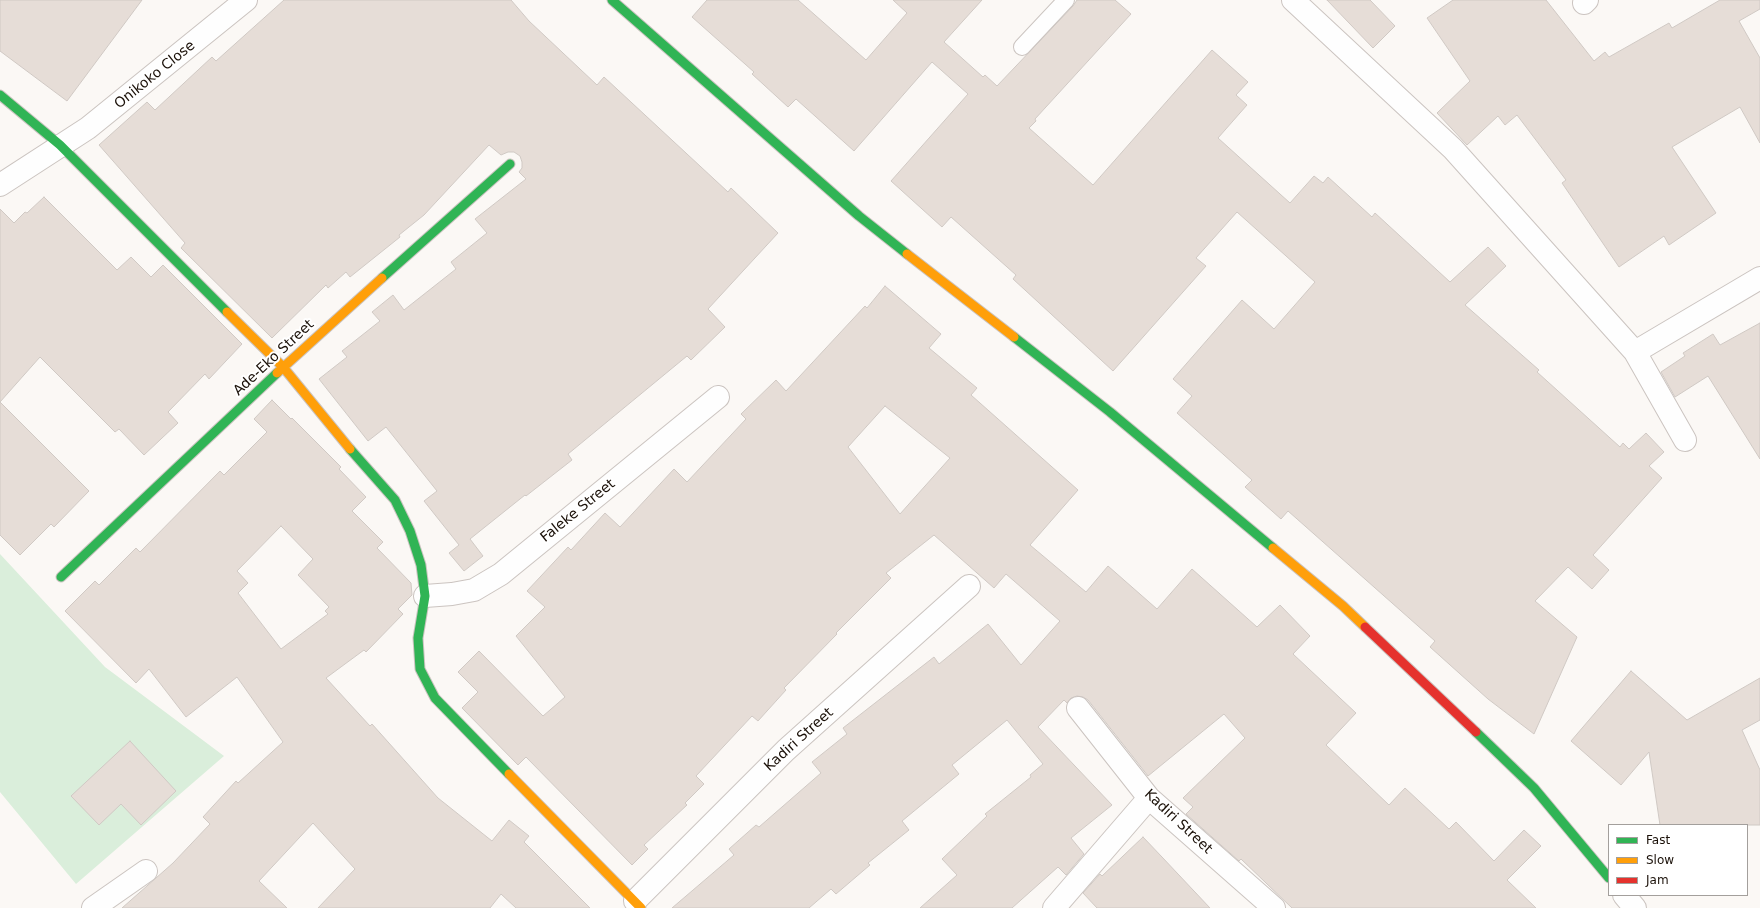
<!DOCTYPE html>
<style>
body{margin:0}
#map{position:relative;width:1760px;height:908px;overflow:hidden;background:#fbf8f5;font-family:"DejaVu Sans",sans-serif}
canvas{display:block}
.legend{position:absolute;left:1608px;top:824px;width:140px;height:72px;box-sizing:border-box;background:#fff;border:1px solid #a39f9c;margin:0;padding:5px 7px;list-style:none;font-size:12px;color:#1a1008}
.legend li{display:flex;align-items:center;gap:8px;height:20px}
.legend b{width:20px;border:1px solid #a39f9c}
</style>
<div id="map">
<canvas width="1760" height="908"></canvas>
<ul class="legend">
<li><b style="height:5px;background:#30b455"></b>Fast</li>
<li><b style="height:5px;background:#ff9f0a"></b>Slow</li>
<li><b style="height:5px;background:#e5322d"></b>Jam</li>
</ul>
</div>
<script>
const g = document.querySelector('canvas').getContext('2d');
g.lineJoin = 'round';
function paint(path, color) { g.fillStyle = color; g.fill(path, 'evenodd'); }
const toPath = rows => new Path2D(rows.map(r => 'M' + r).join(''));
function trace(path, color, width, dash) { g.strokeStyle = color; g.lineWidth = width; g.lineCap = dash ? 'butt' : 'round'; g.setLineDash(dash || []); g.stroke(path); }
function drawText(font, color, halo, rows, align = 'center') {
  g.font = font + ' "DejaVu Sans",sans-serif'; g.lineWidth = 4; g.setLineDash([]); g.textBaseline = 'middle'; g.strokeStyle = halo; g.fillStyle = color; for (const [text, x, y, turn = 0] of rows) {
    g.save(); g.translate(x, y); g.rotate((+turn || 0) * Math.PI / 180); g.textAlign = isNaN(turn) ? turn : align; if (halo) g.strokeText(text, 0, 0); g.fillText(text, 0, 0); g.restore();
  }
}
paint(toPath([
 [0,554,105,667,224,756,76,884,0,792]
]), '#daeedb');
const building = toPath([
 [0,0,142,0,67,101,0,51,0,0],
 [284,0,511,0,529,21,597,85,604,77,728,192,731,188,778,233,708,309,725,327,691,360,687,356,568,454,572,460,526,496,525,495,470,539,483,556,464,571,449,553,459,545,424,501,437,491,386,427,368,441,319,379,347,357,342,351,380,321,372,312,393,295,404,310,456,269,451,262,487,233,475,219,526,179,519,172,522,168,522,162,520,156,514,152,508,152,501,155,489,145,424,215,399,235,400,237,350,277,346,272,328,288,326,285,272,338,181,248,185,243,99,145,147,102,155,110,212,57,216,61,284,0],
 [707,0,798,0,866,60,907,13,893,0,982,0,944,42,983,77,985,75,997,86,1073,6,1077,0,1115,0,1131,14,1035,119,1036,121,1029,128,1093,185,1212,50,1248,82,1236,95,1247,105,1218,138,1290,203,1314,176,1323,183,1328,177,1372,217,1375,213,1450,282,1488,247,1506,266,1465,305,1539,370,1537,372,1620,447,1623,443,1629,449,1646,433,1664,452,1649,466,1662,478,1593,555,1609,570,1592,589,1568,567,1535,601,1577,637,1534,734,1488,699,1430,647,1435,641,1288,511,1281,519,1245,487,1252,480,1177,413,1192,396,1173,379,1242,300,1274,329,1315,282,1237,212,1196,258,1206,266,1113,371,1013,279,1016,275,951,217,942,227,891,181,968,94,932,62,854,151,796,99,788,107,752,74,754,72,692,17,707,0],
 [1327,0,1370,0,1395,26,1373,48,1327,0],
 [1453,0,1546,0,1594,61,1605,52,1609,57,1669,23,1672,28,1720,0,1760,0,1760,9,1739,21,1760,58,1760,143,1740,107,1672,147,1716,213,1669,245,1664,236,1619,267,1562,183,1566,180,1517,115,1505,125,1498,116,1467,145,1437,113,1470,81,1427,18,1453,0],
 [44,197,117,270,131,257,151,277,163,265,242,344,209,379,205,374,168,412,178,423,144,455,119,429,115,432,40,357,0,402,89,491,54,527,51,524,20,555,0,535,0,209,14,223,25,212,27,213,44,197],
 [885,286,941,334,929,348,977,388,971,395,1078,490,1030,545,1086,592,1108,566,1157,609,1192,569,1257,627,1280,605,1310,636,1293,654,1356,713,1326,745,1389,805,1405,788,1449,829,1456,822,1494,861,1524,830,1541,846,1507,880,1536,908,1292,908,1241,859,1239,861,1186,814,1193,807,1183,798,1245,738,1224,714,1148,776,1088,700,1083,697,1077,696,1071,698,1067,703,1064,700,1038,727,1112,805,1071,838,1084,854,1066,875,1058,867,1012,908,920,908,957,875,942,859,987,816,985,814,1031,777,1030,775,1043,764,1007,720,952,765,959,774,902,821,909,830,868,863,870,865,836,894,831,889,809,908,672,908,734,855,729,849,756,825,759,827,821,773,812,762,847,734,843,728,934,657,939,664,988,624,1021,665,1060,621,1006,574,994,588,934,535,886,573,891,578,836,633,837,634,784,688,786,690,758,721,752,716,696,776,704,784,685,803,687,805,644,845,648,849,632,865,526,757,518,765,462,708,478,692,458,672,479,651,543,716,565,697,516,636,545,607,527,591,568,547,571,550,605,513,620,527,674,469,687,482,746,419,741,414,776,380,786,391,865,306,867,308,885,286],
 [885,406,950,458,900,514,848,447,885,406],
 [1760,323,1760,459,1708,376,1675,397,1661,372,1685,356,1683,353,1713,334,1720,345,1760,323],
 [272,400,291,419,292,418,341,467,339,469,366,497,352,511,383,542,377,548,411,583,412,595,398,609,403,614,366,652,364,650,326,678,370,726,372,724,438,798,492,841,509,820,529,836,524,842,590,908,516,908,501,894,490,908,318,908,355,869,313,823,259,881,287,908,122,908,173,863,210,824,203,817,236,781,238,783,283,742,237,677,186,717,149,669,136,683,65,611,95,581,99,585,136,548,140,552,220,471,224,475,267,432,254,419,272,400],
 [281,526,313,559,298,575,329,607,325,611,328,614,281,649,238,593,248,583,237,571,281,526],
 [1631,671,1687,720,1760,678,1760,720,1742,730,1760,770,1760,825,1660,825,1649,752,1621,785,1571,741,1631,671],
 [130,741,176,791,141,825,121,804,99,825,71,796,130,741],
 [1143,837,1162,857,1210,908,1097,908,1083,893,1100,874,1102,876,1143,837]
]);
paint(building, '#e6ddd7');
trace(building, '#d0c9c4', 1);
const lane = toPath([
 [1022,47,1066,0]
]);
const street = toPath([
 [1293,0,1453,149,1635,352,1685,440],
 [1584,3,1587,0],
 [0,185,88,128,246,0],
 [1635,352,1760,278],
 [425,596,452,594,474,590,501,574,718,397],
 [1078,708,1149,798,1274,908],
 [1624,895,1635,908],
 [635,901,786,750,969,586],
 [93,908,146,871],
 [1054,908,1149,798]
]);
const fast = toPath([
 [612,0,859,216,907,254],
 [0,95,60,145,227,312],
 [382,278,510,164],
 [1014,337,1110,412,1273,548],
 [350,449,395,500,410,531,421,565,425,596,418,638,420,669,435,698,509,774],
 [61,577,277,373],
 [1476,732,1534,788,1609,878]
]);
const slow = toPath([
 [907,254,1014,337],
 [227,312,283,367,350,449],
 [277,373,382,278],
 [1273,548,1343,606,1365,627],
 [509,774,641,908]
]);
const jam = toPath([
 [1365,627,1476,732]
]);
trace(lane, '#cbc4c0', 18);
trace(street, '#cbc4c0', 24);
trace(fast, '#cbc4c0', 11);
trace(slow, '#cbc4c0', 11);
trace(jam, '#cbc4c0', 11);
trace(lane, '#fefefe', 16);
trace(street, '#fefefe', 22);
trace(fast, '#30b455', 9);
trace(slow, '#ff9f0a', 9);
trace(jam, '#e5322d', 9);
drawText('14px', '#1a1008', '#fff', [
 ["Onikoko Close",155,75,-39],
 ["Ade-Eko Street",274,358,-43],
 ["Faleke Street",578,511,-39],
 ["Kadiri Street",799,740,-42],
 ["Kadiri Street",1178,822,43]
]);
</script>
